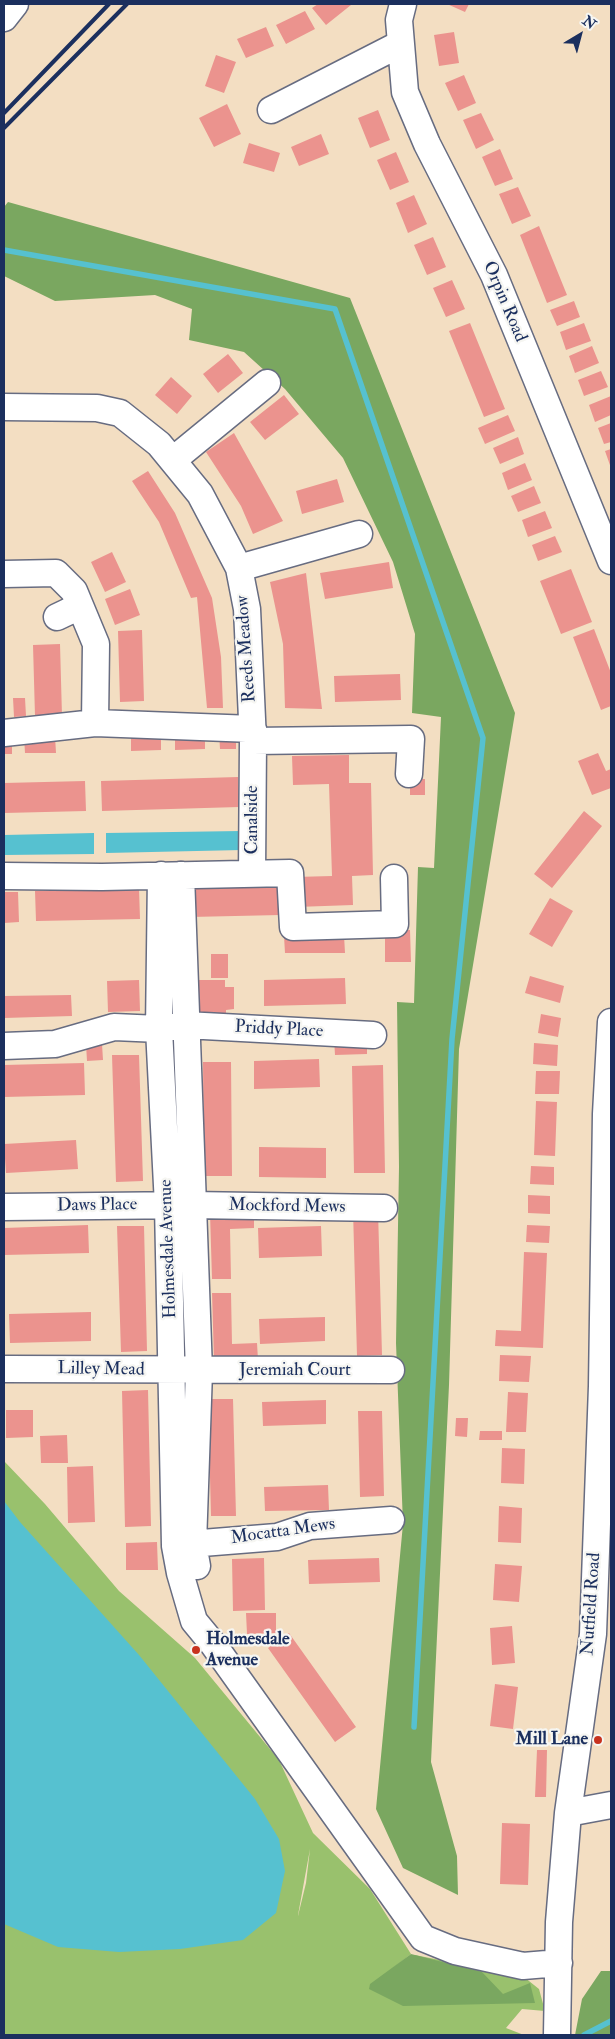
<!DOCTYPE html>
<style>
body{margin:0}
#map{position:relative;width:615px;height:2039px;overflow:hidden;background:#f3dec2;font-family:"IM FELL Double Pica",serif}
canvas{display:block}
.frame{position:absolute;inset:0;border:5px solid #1b2f5e;pointer-events:none}
.north{position:absolute;left:555px;top:10px;width:50px;height:50px;-webkit-text-stroke:4px #f6f6f2;paint-order:stroke;rotate:37deg;font-size:14px;font-weight:700;line-height:20px;text-align:center;color:#1b2f5e}
.north::after{content:'';display:block;margin:auto;width:18px;height:22px;background:#1b2f5e;clip-path:polygon(50% 0,100% 100%,50% 72%,0 100%)}
</style>
<div id="map">
<canvas width="615" height="2039"></canvas>
<div class="frame"></div>
<div class="north">N</div>
</div>
<script>
const g = document.querySelector('canvas').getContext('2d');
g.lineJoin = 'round';
function paint(path, color) { g.fillStyle = color; g.fill(path, 'evenodd'); }
const toPath = rows => new Path2D(rows.map(r => 'M' + r).join(''));
function trace(path, color, width, dash) { g.strokeStyle = color; g.lineWidth = width; g.lineCap = dash ? 'butt' : 'round'; g.setLineDash(dash || []); g.stroke(path); }
function drawText(font, color, halo, rows, align = 'center') {
  g.font = font + ' "IM FELL Double Pica",serif'; g.lineWidth = 4.5; g.setLineDash([]); g.textBaseline = 'middle'; g.strokeStyle = halo; g.fillStyle = color; for (const [text, x, y, turn = 0] of rows) {
    g.save(); g.translate(x, y); g.rotate((+turn || 0) * Math.PI / 180); g.textAlign = isNaN(turn) ? turn : align; if (halo) g.strokeText(text, 0, 0); g.fillText(text, 0, 0); g.restore();
  }
}
paint(toPath([
 [4,1461,45,1504,119,1591,195,1658,279,1760,313,1833,370,1889,411,1954,383,1976,415,1955,524,1977,539,1989,545,2011,522,2009,506,2028,524,2035,4,2035],
 [310,1849,306,1883,298,1916,298,1915]
]), '#99c16d');
paint(toPath([
 [8,202,350,298,515,713,459,1049,449,1385,431,1762,457,1856,458,1895,403,1868,376,1809,403,1524,396,1343,399,1167,397,1002,414,1003,418,867,434,868,441,717,412,713,415,634,393,562,343,458,285,389,244,352,189,340,192,309,155,295,55,301,4,276,4,207],
 [411,1954,482,1972,503,1994,530,1983,535,2003,403,2006,369,1989,370,1984],
 [601,1971,611,1971,611,2035,575,2035,582,1999]
]), '#7aa760');
paint(toPath([
 [241,831,242,850,106,853,106,833],
 [94,833,94,854,4,855,4,835],
 [4,1501,20,1522,139,1655,255,1799,279,1839,285,1871,276,1913,243,1940,180,1949,119,1952,58,1947,4,1924]
]), '#56c1d0');
trace(toPath([
 [4,250,335,309,483,738,452,1039,414,1727],
 [584,2035,611,2021]
]), '#56c1d0', 5.5);
paint(toPath([
 [318,4,350,4,351,5,326,25,312,8],
 [447,4,469,4,465,12],
 [305,11,315,29,286,44,276,25],
 [266,27,274,46,246,58,237,39],
 [454,32,459,63,439,66,434,35],
 [216,55,236,62,224,93,205,86],
 [464,75,476,103,458,111,445,83],
 [227,104,241,134,214,147,199,118],
 [378,110,390,140,370,148,358,118],
 [481,113,494,140,476,149,463,120],
 [321,134,329,154,299,166,291,147],
 [249,143,280,153,274,172,243,163],
 [500,149,513,179,495,186,482,157],
 [396,152,409,182,390,190,377,160],
 [518,187,531,216,512,224,499,194],
 [414,195,427,224,408,233,396,203],
 [539,226,567,295,547,303,520,235],
 [433,237,446,267,427,275,414,245],
 [452,280,465,309,446,317,433,288],
 [574,301,580,317,557,326,550,310],
 [470,323,505,409,484,417,449,331],
 [584,323,591,341,566,350,560,332],
 [592,346,599,363,575,373,569,356],
 [228,354,243,373,218,393,203,374],
 [601,371,608,387,584,396,578,380],
 [171,377,192,396,177,414,155,395],
 [284,395,299,414,265,440,250,422],
 [611,396,611,415,595,422,589,405],
 [508,415,515,431,485,444,478,428],
 [611,423,611,442,604,444,598,428],
 [234,433,283,521,253,534,241,506,206,452],
 [518,437,524,454,500,464,493,448],
 [611,449,611,468,605,451],
 [525,463,532,480,508,490,502,473],
 [148,471,175,513,212,598,221,657,223,708,207,708,197,597,191,598,159,522,132,481],
 [337,479,344,502,302,514,296,491],
 [534,486,541,503,518,512,511,496],
 [545,511,552,528,528,537,522,520],
 [555,536,562,552,538,561,532,545],
 [112,552,126,582,105,592,91,562],
 [389,562,393,588,325,599,320,573],
 [571,569,592,622,561,634,540,581],
 [306,573,322,709,285,708,283,644,270,582],
 [130,589,140,615,115,625,105,599],
 [594,629,611,673,611,706,601,710,573,637],
 [142,630,144,701,120,702,118,631],
 [60,644,62,716,35,716,33,645],
 [400,674,401,700,335,702,334,676],
 [13,698,25,698,26,716,14,717],
 [205,732,205,749,175,750,175,733],
 [219,732,236,732,236,749,220,749],
 [131,734,161,734,161,750,131,751],
 [24,736,55,736,56,753,25,753],
 [4,737,12,737,12,754,4,754],
 [598,753,606,771,611,769,611,788,592,795,578,761],
 [349,755,349,783,371,783,373,875,352,876,353,905,296,907,295,877,332,876,329,784,293,785,292,756],
 [238,777,239,807,102,811,101,781],
 [410,779,425,779,425,795,410,795],
 [85,781,86,811,4,813,4,783],
 [584,811,602,826,552,888,534,874],
 [279,885,280,915,190,917,190,887],
 [139,888,140,919,36,921,35,891],
 [4,892,18,892,19,922,4,923],
 [550,898,573,911,552,947,529,934],
 [385,930,410,930,411,962,385,962],
 [344,935,345,953,285,953,284,936],
 [211,954,228,954,228,978,211,978],
 [530,976,564,986,560,1003,525,993],
 [345,978,346,1004,264,1006,264,980],
 [139,980,140,1011,108,1012,107,981],
 [198,980,225,980,225,987,234,987,234,1009,226,1010,226,1017,198,1017],
 [71,995,72,1016,4,1018,4,996],
 [541,1014,561,1018,558,1037,538,1033],
 [367,1037,367,1054,335,1055,334,1038],
 [534,1043,558,1045,557,1066,533,1064],
 [86,1044,102,1044,103,1060,87,1061],
 [112,1055,139,1055,143,1181,116,1182],
 [319,1059,320,1087,254,1089,254,1061],
 [203,1062,231,1062,232,1176,204,1176],
 [84,1063,85,1095,4,1097,4,1065],
 [383,1065,385,1173,354,1173,352,1066],
 [536,1071,560,1071,559,1094,535,1094],
 [536,1101,557,1102,555,1156,534,1155],
 [76,1140,78,1169,6,1173,4,1144],
 [259,1147,326,1148,326,1178,259,1177],
 [531,1166,554,1167,554,1185,530,1184],
 [528,1195,550,1196,550,1214,528,1213],
 [353,1210,378,1210,382,1355,357,1356],
 [254,1212,254,1228,230,1229,231,1279,212,1279,210,1213],
 [88,1225,89,1253,4,1255,4,1228],
 [527,1225,550,1226,549,1243,526,1242],
 [117,1226,144,1226,147,1351,121,1352],
 [321,1226,322,1256,259,1258,258,1228],
 [524,1252,547,1253,543,1348,495,1346,496,1330,521,1331],
 [212,1293,231,1293,232,1344,257,1343,258,1360,214,1360],
 [91,1312,91,1341,10,1343,9,1314],
 [325,1317,325,1341,260,1344,259,1319],
 [500,1355,531,1356,529,1382,499,1381],
 [148,1390,151,1526,125,1527,122,1391],
 [508,1392,528,1393,526,1432,506,1432],
 [208,1399,233,1399,236,1516,211,1516],
 [326,1400,326,1424,263,1426,262,1402],
 [6,1410,33,1410,33,1437,6,1438],
 [358,1411,382,1411,384,1496,360,1497],
 [456,1418,468,1418,467,1437,455,1436],
 [480,1431,502,1431,502,1440,479,1440],
 [67,1435,68,1463,41,1463,40,1436],
 [502,1448,525,1449,524,1484,501,1483],
 [93,1466,95,1522,68,1523,67,1467],
 [328,1485,329,1510,265,1511,264,1487],
 [499,1506,522,1508,521,1543,498,1542],
 [157,1542,158,1570,126,1570,126,1543],
 [264,1558,265,1610,233,1611,232,1559],
 [379,1558,380,1582,309,1584,308,1560],
 [495,1564,522,1566,519,1602,493,1600],
 [246,1613,276,1613,276,1633,247,1634],
 [512,1626,515,1663,492,1665,490,1628],
 [289,1633,356,1727,335,1742,268,1648],
 [495,1684,518,1687,513,1729,490,1726],
 [537,1750,547,1750,546,1797,535,1797],
 [502,1823,530,1824,528,1885,500,1884]
]), '#eb938e');
const minor = toPath([
 [403,4,399,20,405,92,427,144,494,275,611,561],
 [4,18,15,4],
 [271,110,400,44],
 [4,407,97,408,120,413,159,444,200,494,239,568,247,609,253,741],
 [173,460,267,383],
 [239,568,359,534],
 [4,574,56,573,74,591,96,644,95,723],
 [57,617,80,606],
 [4,733,95,723,253,729],
 [252,874,253,741,411,739,409,774],
 [161,875,159,1029,168,1205,175,1546,180,1573,194,1621,213,1644,423,1938,455,1951,523,1966,559,1963],
 [181,875,199,1371,193,1544,197,1566],
 [4,876,102,877,290,873,293,927,395,924,394,878],
 [4,1046,55,1044,114,1027,159,1029,185,1025,373,1035],
 [4,1207,191,1205,384,1208],
 [4,1369,391,1370],
 [177,1545,277,1537,310,1526,391,1520],
 [568,1813,611,1805],
 [557,2035,559,1922,568,1813,593,1634,602,1386,606,1114,611,1022]
]);
trace(minor, '#676c81', 29);
trace(minor, '#fff', 26);
trace(toPath([
 [4,113,109,4],
 [4,128,127,4]
]), '#1b2f5e', 4);
for (const [x, y, r, color] of [
 [196,1650,5,"#c8321e"],
 [598,1740,5,"#c8321e"]
]) { const dot = new Path2D(); dot.arc(x, y, r, 0, 2 * Math.PI); g.fillStyle = color; g.fill(dot); trace(dot, '#f6f6f2', 2); }
drawText('18px', '#1b2f5e', '#f6f6f2', [
 ["Orpin Road",504,302,67],
 ["Reeds Meadow",247,649,-94],
 ["Canalside",253,820,-90],
 ["Priddy Place",279,1030,3],
 ["Daws Place",97,1206,-1],
 ["Mockford Mews",287,1207,1],
 ["Holmesdale Avenue",169,1249,-92],
 ["Lilley Mead",101,1370,1],
 ["Jeremiah Court",295,1371],
 ["Mocatta Mews",283,1532,-8],
 ["Nutfield Road",592,1604,-86]
]);
drawText('bold 18px', '#1b2f5e', '#f6f6f2', [
 ["Holmesdale",206,1640],
 ["Avenue",206,1661],
 ["Mill Lane",588,1740,"right"]
], 'left');
</script>
